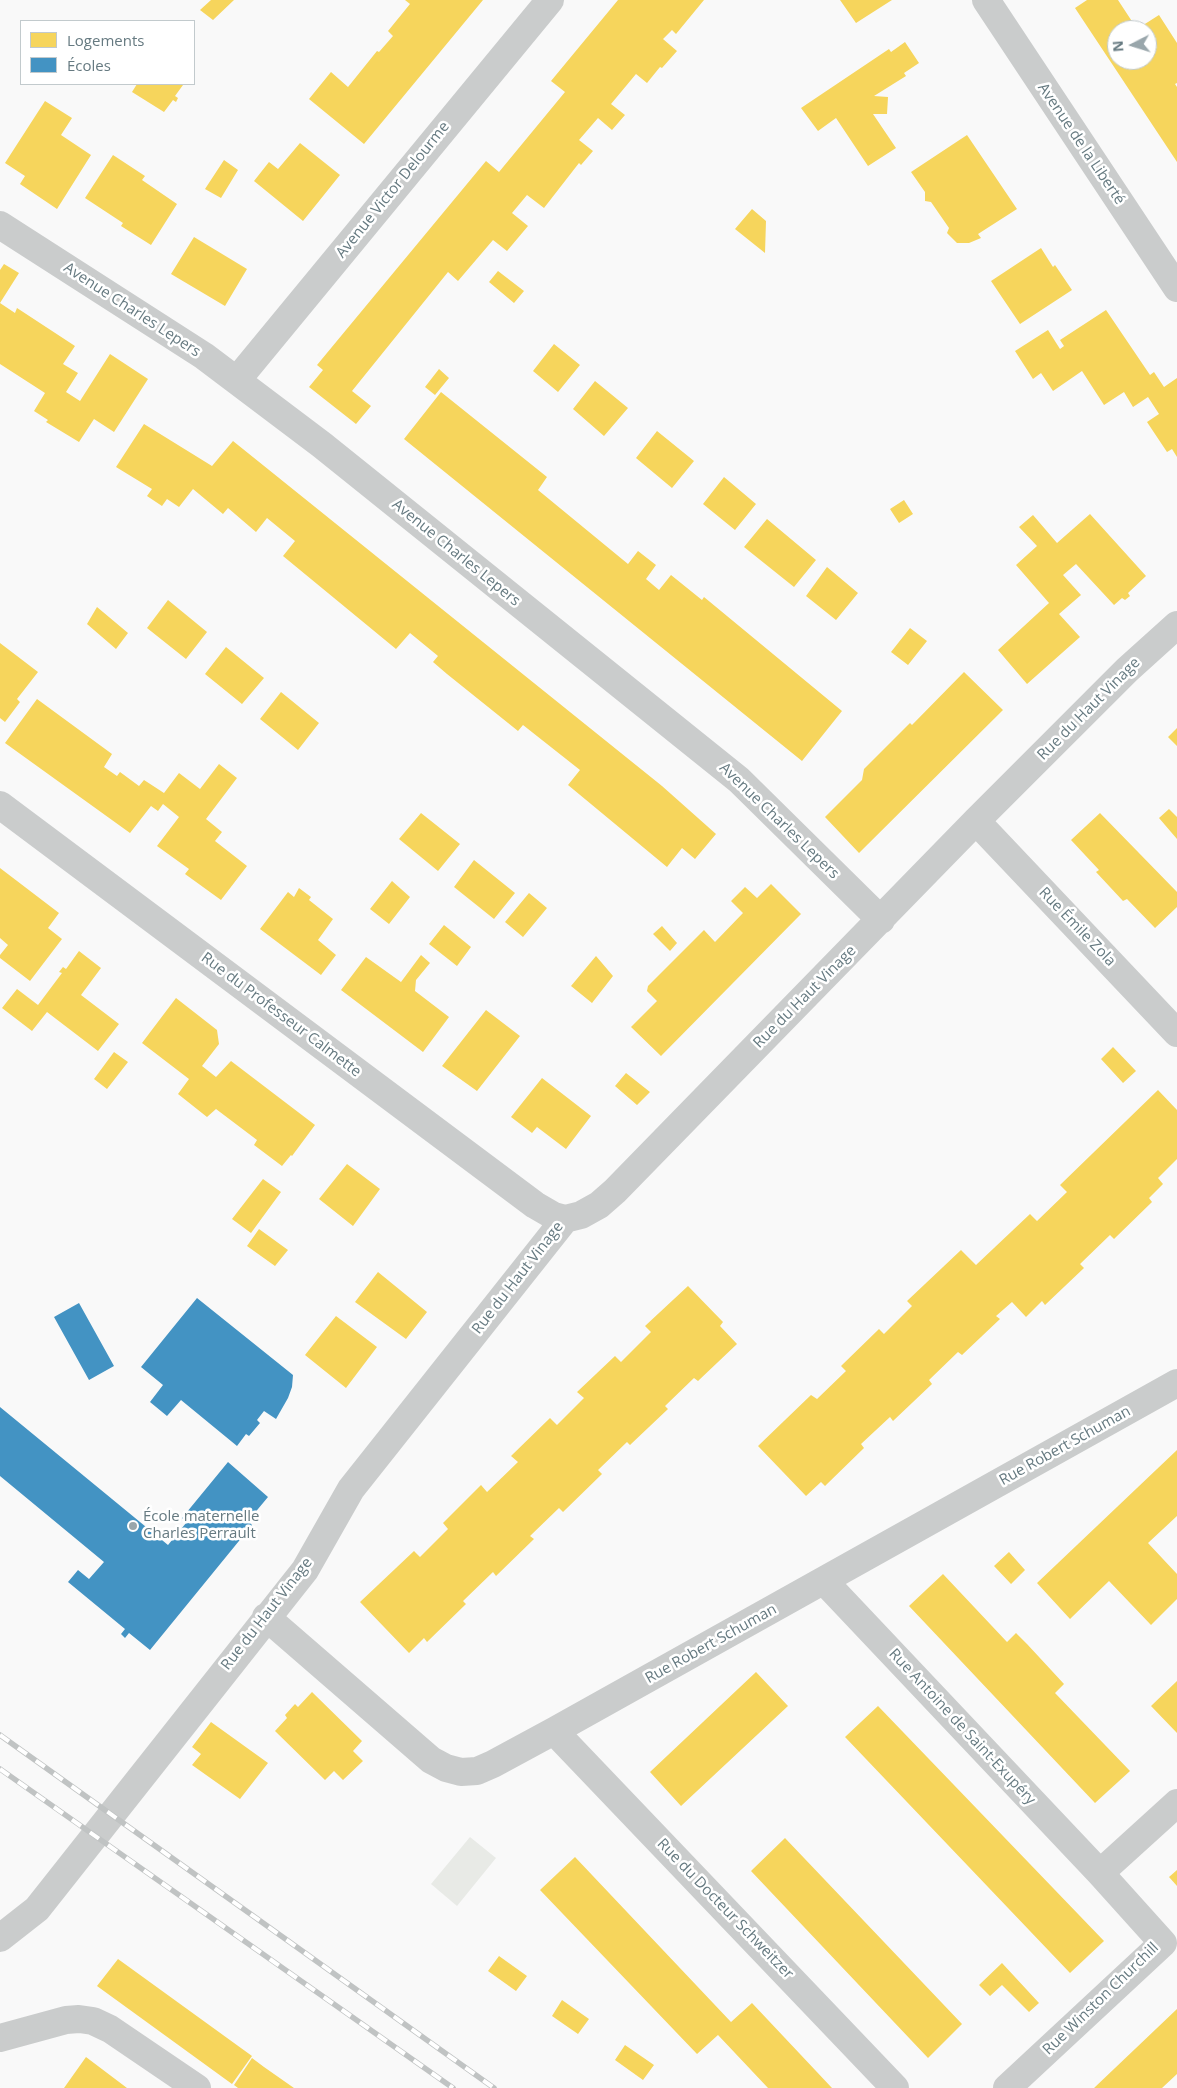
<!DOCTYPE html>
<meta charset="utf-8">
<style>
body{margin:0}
#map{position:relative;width:1177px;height:2088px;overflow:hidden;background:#f9f9f9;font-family:"Open Sans",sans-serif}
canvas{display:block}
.legend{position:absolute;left:20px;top:20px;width:175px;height:65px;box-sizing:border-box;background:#fff;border:1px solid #c2cacd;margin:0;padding:6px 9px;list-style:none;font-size:15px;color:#667a81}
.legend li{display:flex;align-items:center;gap:10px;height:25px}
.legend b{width:25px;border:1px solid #c2cacd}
.north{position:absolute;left:1107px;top:20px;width:50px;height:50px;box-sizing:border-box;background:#fff;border:1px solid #c2cacd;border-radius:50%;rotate:265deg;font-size:14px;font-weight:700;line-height:20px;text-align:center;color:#667a81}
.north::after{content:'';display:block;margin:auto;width:18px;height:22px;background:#99a6ab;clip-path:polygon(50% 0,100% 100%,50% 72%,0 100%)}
</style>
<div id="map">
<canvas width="1177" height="2088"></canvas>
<ul class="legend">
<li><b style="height:14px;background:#f6d55c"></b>Logements</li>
<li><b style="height:14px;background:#4393c3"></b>Écoles</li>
</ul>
<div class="north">N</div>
</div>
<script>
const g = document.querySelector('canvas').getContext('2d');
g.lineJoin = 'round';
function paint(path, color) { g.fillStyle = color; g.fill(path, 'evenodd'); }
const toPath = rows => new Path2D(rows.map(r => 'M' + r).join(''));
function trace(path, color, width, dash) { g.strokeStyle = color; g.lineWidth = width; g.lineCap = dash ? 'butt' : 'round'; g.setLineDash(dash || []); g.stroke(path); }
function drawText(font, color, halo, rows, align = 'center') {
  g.font = font + ' "Open Sans",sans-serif'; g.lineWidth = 5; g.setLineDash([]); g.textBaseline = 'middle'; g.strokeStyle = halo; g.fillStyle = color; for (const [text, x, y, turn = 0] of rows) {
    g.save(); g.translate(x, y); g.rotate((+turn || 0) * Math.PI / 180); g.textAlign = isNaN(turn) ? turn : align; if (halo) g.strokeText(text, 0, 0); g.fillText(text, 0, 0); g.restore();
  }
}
paint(toPath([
 [470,1837,496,1858,457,1906,431,1884]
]), '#e8eae6');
paint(toPath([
 [211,0,234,0,213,20,200,10],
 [405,0,483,0,364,144,309,99,331,72,348,87,377,51,379,52,393,36,388,31,410,4],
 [618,0,704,0,676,34,672,30,663,39,677,51,662,68,660,67,647,83,636,74,611,104,625,115,612,130,598,118,579,140,593,151,581,165,579,163,544,208,527,195,512,213,528,226,507,251,493,240,458,281,448,272,352,391,371,406,356,424,309,387,323,370,317,365,486,161,499,172,565,92,551,81],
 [840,0,892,0,856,23],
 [1087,0,1118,0,1137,29,1159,15,1177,43,1177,83,1175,84,1177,87,1177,162,1075,8],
 [1117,30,1147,30,1147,60,1117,60],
 [905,42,919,63,904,73,906,76,874,96,888,97,887,114,873,114,896,148,868,166,836,118,818,131,801,108,889,49,891,52],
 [137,84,182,84,183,85,175,96,178,98,176,102,173,100,164,112,132,92],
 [45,101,72,118,61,135,91,155,57,209,20,184,25,176,5,163],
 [967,135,1017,209,978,234,981,238,969,243,957,243,947,233,949,228,931,202,925,201,925,192,911,172],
 [300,143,340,175,303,221,254,181,269,162,278,169],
 [113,155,145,176,142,180,177,204,151,245,121,226,123,223,85,198],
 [224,160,238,170,221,198,205,189],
 [752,209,766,221,765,253,735,229],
 [194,237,247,269,225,306,171,274],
 [1041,248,1053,267,1055,265,1072,290,1020,324,991,281],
 [4,264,19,273,0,303,0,270],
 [498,271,524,291,514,303,489,282],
 [0,303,15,313,17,308,75,346,63,364,78,373,66,392,80,401,110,354,148,379,114,432,94,419,79,442,46,422,48,420,34,411,45,393,0,364],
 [1106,310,1150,375,1154,372,1164,387,1177,378,1177,457,1172,449,1167,452,1147,422,1159,414,1148,397,1133,407,1124,392,1104,405,1082,371,1053,391,1041,373,1033,379,1015,351,1048,330,1060,349,1064,346,1060,340],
 [554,344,580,365,558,392,533,371],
 [439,369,449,378,435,395,425,387],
 [595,381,628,408,604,436,573,409],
 [441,392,547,477,538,490,628,564,638,551,656,565,646,579,659,590,671,575,702,600,704,597,842,711,802,761,404,439],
 [144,424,212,466,233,441,662,786,716,834,695,859,682,848,667,867,568,785,580,770,523,725,518,731,447,674,433,662,438,656,410,633,396,649,283,556,295,541,267,518,256,532,228,508,223,514,193,489,179,507,167,499,162,506,147,496,152,489,116,467],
 [657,431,694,461,672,488,636,458],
 [724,477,756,504,735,530,703,504],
 [904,500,913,514,899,523,890,509],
 [1090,514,1146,576,1128,593,1130,596,1125,600,1122,598,1114,605,1076,564,1063,575,1081,595,1059,614,1080,637,1027,684,998,650,1049,603,1016,565,1037,546,1019,527,1033,515,1057,543],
 [767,519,816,560,794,587,744,547],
 [827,567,858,593,836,620,806,596],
 [168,600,207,632,186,659,147,628],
 [97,607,128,633,116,649,87,624],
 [910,628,927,641,908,665,891,652],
 [0,643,38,672,17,699,20,702,5,722,0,718],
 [226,647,264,678,242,704,205,674],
 [964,672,1003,710,859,853,825,817,862,780,864,769,910,723,912,725],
 [281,692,319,723,298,750,260,719],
 [37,699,112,754,104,767,117,776,120,772,139,786,144,780,164,793,179,773,200,789,219,764,237,778,206,819,222,832,215,841,247,866,221,900,185,874,189,869,157,846,179,817,163,804,158,811,151,806,130,833,5,743],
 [1177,728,1177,746,1168,737],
 [1169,809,1177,817,1177,839,1159,818],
 [421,813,460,844,438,871,399,839],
 [1100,813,1177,892,1177,907,1155,928,1127,899,1123,901,1096,872,1099,870,1071,840],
 [474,860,515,893,494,919,454,887],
 [0,868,59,913,48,928,62,939,30,981,0,958,0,955,8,945,0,938],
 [392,881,410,897,389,924,370,909],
 [771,884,801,914,661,1056,631,1027,657,1001,647,991,648,986,704,930,715,942,743,913,731,901,745,887,757,898],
 [299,888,311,897,309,900,333,919,318,940,336,955,321,975,260,929,288,892,294,897],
 [529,893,547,908,523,937,505,922],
 [444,925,471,947,457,966,429,944],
 [662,926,677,943,670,951,653,934],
 [79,951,101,968,81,995,119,1024,98,1051,47,1012,32,1031,2,1008,17,989,38,1005,62,973,59,972,63,967,66,969],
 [421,955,430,963,416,980,415,991,449,1017,423,1052,341,990,366,957,401,982],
 [596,956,613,976,592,1003,571,986],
 [176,998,217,1030,219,1044,202,1066,216,1077,231,1061,315,1125,292,1156,291,1155,282,1166,254,1145,257,1140,216,1109,207,1117,178,1094,189,1079,142,1043],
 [486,1010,520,1036,477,1091,442,1066],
 [1113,1047,1136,1071,1123,1083,1101,1059],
 [114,1052,128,1062,107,1089,94,1079],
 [626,1073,650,1092,637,1105,615,1086],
 [542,1078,591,1116,566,1149,537,1127,532,1133,511,1117],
 [1158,1090,1177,1110,1177,1159,1158,1178,1163,1184,1149,1198,1152,1202,1114,1239,1110,1235,1080,1264,1084,1268,1045,1305,1042,1301,1026,1317,1012,1302,996,1316,1000,1319,962,1355,958,1352,929,1380,932,1384,893,1421,890,1417,861,1444,864,1448,825,1486,821,1482,806,1496,758,1446,811,1395,817,1399,846,1371,841,1366,879,1329,884,1334,912,1306,907,1301,961,1250,976,1265,1030,1214,1037,1221,1067,1192,1060,1185],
 [347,1164,380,1189,353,1226,319,1199],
 [263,1179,281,1192,251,1233,232,1219],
 [259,1229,288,1250,275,1266,247,1246],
 [378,1272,427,1312,406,1339,355,1302],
 [688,1286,723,1322,720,1326,737,1344,698,1381,694,1378,665,1406,668,1409,630,1445,627,1442,598,1470,602,1474,563,1512,559,1508,530,1536,534,1539,496,1576,493,1572,463,1601,466,1604,427,1642,424,1638,409,1653,360,1602,414,1551,420,1557,448,1529,443,1523,481,1485,487,1492,518,1462,511,1456,550,1418,557,1425,584,1398,577,1392,615,1356,621,1362,651,1332,645,1326],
 [336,1316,377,1347,346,1388,305,1355],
 [1177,1450,1177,1516,1148,1543,1177,1574,1177,1599,1151,1625,1109,1581,1070,1619,1037,1583],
 [1009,1552,1025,1570,1011,1584,994,1566],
 [943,1574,1007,1642,1016,1633,1027,1644,1064,1684,1055,1693,1130,1771,1095,1803,909,1606],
 [756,1672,788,1706,681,1806,650,1772],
 [1177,1681,1177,1733,1151,1706],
 [312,1692,362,1741,353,1751,363,1761,343,1780,334,1771,325,1780,275,1731,287,1718,285,1715,295,1704,298,1707],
 [878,1706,1104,1941,1070,1973,845,1737],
 [211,1722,268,1763,240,1799,192,1765,201,1754,192,1747],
 [785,1838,962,2024,928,2058,751,1871],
 [575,1857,731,2022,752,2003,832,2088,768,2088,718,2035,697,2054,540,1890],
 [1177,1870,1177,1886,1169,1877],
 [499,1956,527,1976,516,1991,488,1971],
 [118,1959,252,2056,232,2084,97,1986],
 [1002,1963,1039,2003,1029,2012,1002,1985,990,1996,979,1985],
 [562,2000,589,2019,578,2034,552,2016],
 [1177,2009,1177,2074,1162,2088,1094,2088],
 [625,2045,654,2065,643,2080,615,2060],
 [86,2057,127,2088,64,2088],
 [252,2058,264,2067,294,2088,238,2088,234,2085]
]), '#f6d55c');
paint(toPath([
 [197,1298,293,1375,292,1387,288,1398,276,1419,264,1411,257,1420,260,1423,249,1436,246,1434,237,1446,181,1400,167,1416,150,1402,163,1385,141,1367],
 [79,1303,114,1366,89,1380,54,1317],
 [0,1407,168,1545,186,1523,182,1518,228,1462,268,1497,248,1521,252,1525,150,1650,129,1633,125,1638,121,1634,125,1629,68,1582,78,1570,89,1579,104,1562,0,1476]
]), '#4393c3');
trace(toPath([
 [986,0,1177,288],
 [0,225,204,356,322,445,739,780,881,920],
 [237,380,550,0],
 [0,805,535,1205,554,1216,565,1219],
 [976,821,1177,1033],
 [824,1581,1100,1873],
 [266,1617,431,1760,446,1768,461,1772,477,1771,493,1764,554,1731,1177,1383],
 [554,1731,895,2088],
 [0,1938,37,1909,305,1570,351,1489,565,1219,581,1215,599,1205,615,1191,976,821,1127,670,1177,625],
 [0,2038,66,2020,79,2019,93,2021,110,2029,197,2088],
 [1007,2088,1163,1943,1100,1873,1177,1803]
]), '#cacccc', 28);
const rail = toPath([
 [0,1735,494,2088],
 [0,1769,453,2088]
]);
trace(rail, '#c0c3c3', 5.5);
trace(rail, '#fff', 4, [11]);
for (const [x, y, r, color] of [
 [133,1526,5,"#99a6ab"]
]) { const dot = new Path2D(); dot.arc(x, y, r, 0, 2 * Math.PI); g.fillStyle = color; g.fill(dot); trace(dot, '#fff', 2); }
drawText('15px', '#667a81', '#fff', [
 ["Avenue de la Liberté",1081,144,56],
 ["Avenue Victor Delourme",393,190,-51],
 ["Avenue Charles Lepers",132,310,33],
 ["Avenue Charles Lepers",456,553,39],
 ["Rue du Haut Vinage",1089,709,-45],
 ["Avenue Charles Lepers",779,821,44],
 ["Rue Émile Zola",1077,927,46],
 ["Rue du Haut Vinage",805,997,-45],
 ["Rue du Professeur Calmette",281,1015,37],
 ["Rue du Haut Vinage",518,1278,-52],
 ["Rue Robert Schuman",1065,1446,-29],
 ["Rue du Haut Vinage",267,1614,-52],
 ["Rue Robert Schuman",711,1644,-29],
 ["Rue Antoine de Saint-Exupéry",962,1727,47],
 ["Rue du Docteur Schweitzer",725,1909,46],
 ["Rue Winston Churchill",1101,1999,-44]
]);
drawText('15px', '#667a81', '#fff', [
 ["École maternelle",143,1517],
 ["Charles Perrault",143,1534]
], 'left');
</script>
